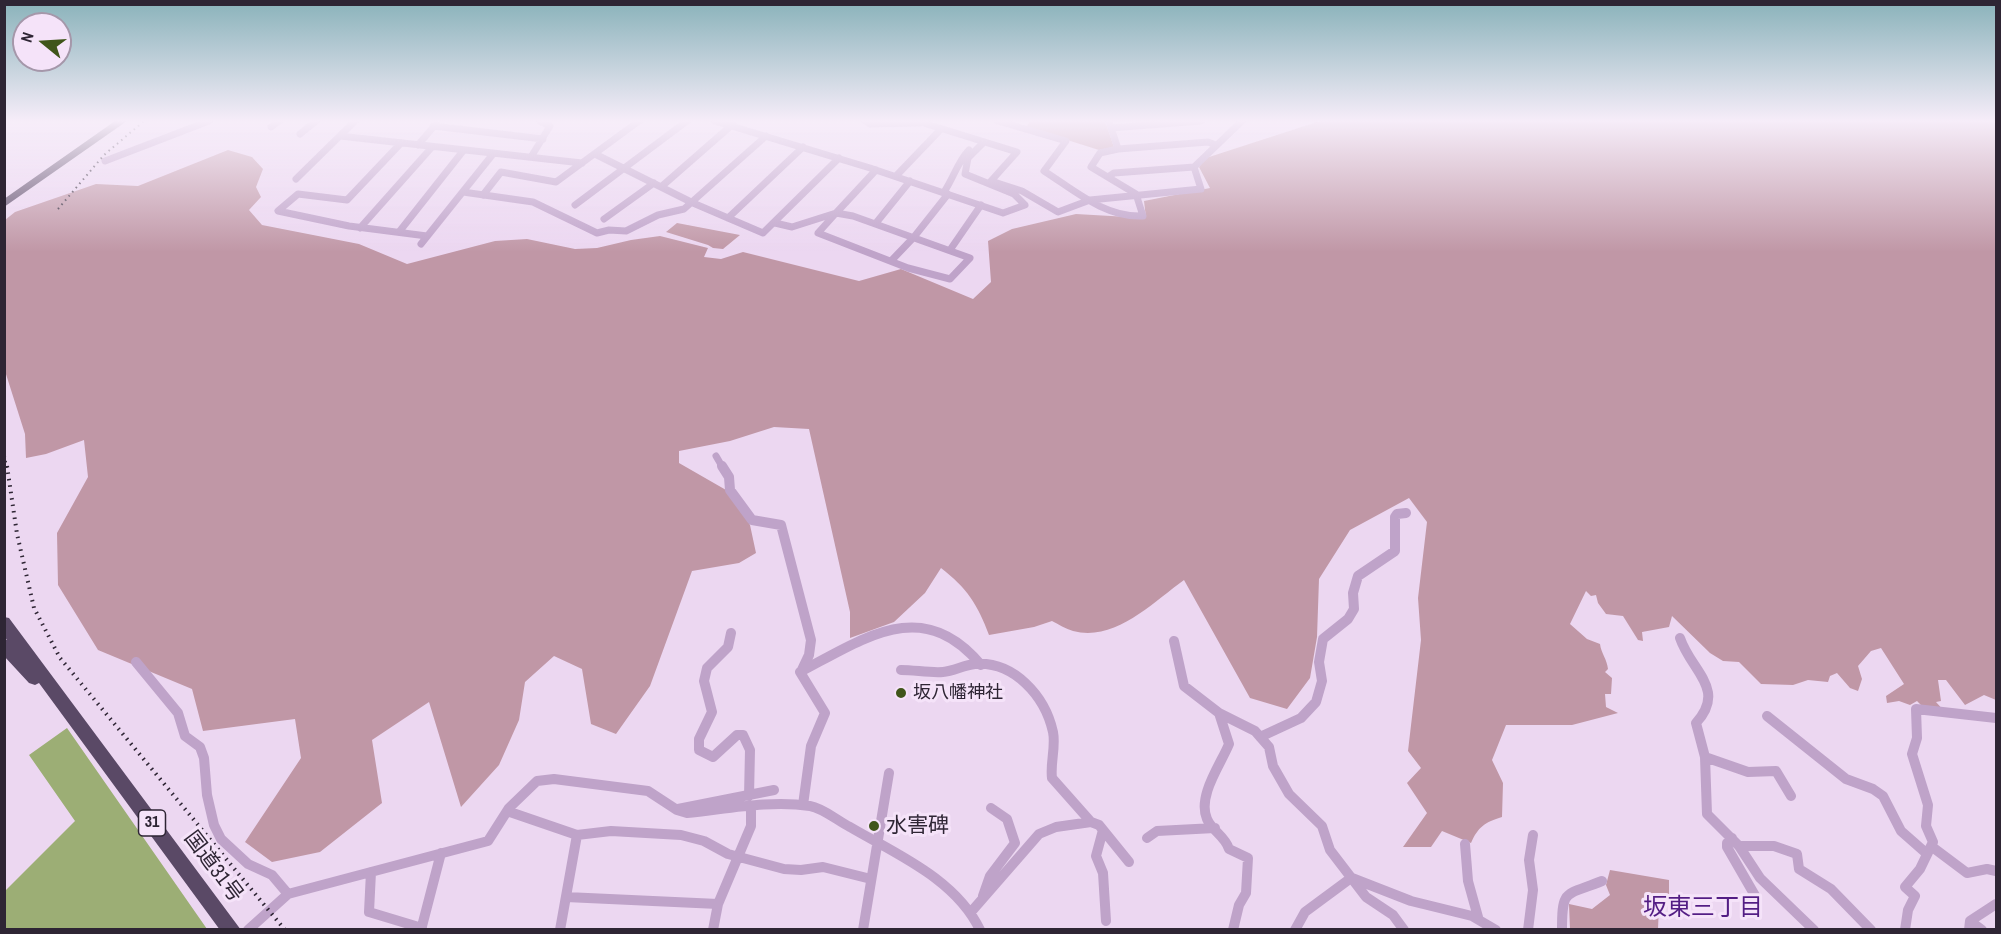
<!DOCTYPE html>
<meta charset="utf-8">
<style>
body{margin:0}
#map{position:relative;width:2001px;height:934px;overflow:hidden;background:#ecd7f1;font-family:"Archivo Narrow",sans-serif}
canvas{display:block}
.frame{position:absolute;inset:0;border:6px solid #2e2534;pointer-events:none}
.north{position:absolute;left:12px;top:12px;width:60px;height:60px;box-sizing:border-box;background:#f5e3f9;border:2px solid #a597aa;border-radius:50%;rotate:288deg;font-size:16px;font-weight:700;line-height:24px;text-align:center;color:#2e2534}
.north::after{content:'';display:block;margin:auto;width:21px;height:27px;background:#40551a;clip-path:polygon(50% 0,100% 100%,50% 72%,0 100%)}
</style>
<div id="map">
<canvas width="2001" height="934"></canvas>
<div class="frame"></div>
<div class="north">N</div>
</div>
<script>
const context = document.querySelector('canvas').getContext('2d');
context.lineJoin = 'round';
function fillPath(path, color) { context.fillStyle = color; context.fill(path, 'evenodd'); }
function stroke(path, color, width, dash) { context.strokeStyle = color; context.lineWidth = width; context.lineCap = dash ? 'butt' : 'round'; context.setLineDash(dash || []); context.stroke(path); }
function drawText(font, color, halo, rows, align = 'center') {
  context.font = font + ' "Archivo Narrow","Noto Sans JP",sans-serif'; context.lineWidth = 6; context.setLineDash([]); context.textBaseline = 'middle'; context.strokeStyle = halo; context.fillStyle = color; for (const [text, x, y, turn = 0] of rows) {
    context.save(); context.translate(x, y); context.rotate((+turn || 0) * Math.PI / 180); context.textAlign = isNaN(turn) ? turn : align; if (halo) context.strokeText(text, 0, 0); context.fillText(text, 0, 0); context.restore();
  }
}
fillPath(new Path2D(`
 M1030 121H1105L1114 147 1099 150 1026 127Z
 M1320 121H1996V700L1984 695 1965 705 1946 680H1938L1941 701 1936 702 1945 712 1922 706 1917 701 1910 705 1899 701 1887 703 1886 696 1904 684 1881 648 1871 651 1858 666 1862 679 1858 691 1850 688 1837 673 1830 676 1828 682 1808 680 1793 685 1761 684 1739 662 1723 661 1710 653 1672 616 1669 627 1642 632 1643 641 1638 640 1623 616 1606 614 1598 603 1596 595 1591 596 1586 591 1570 624 1587 639 1600 644C1601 653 1607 659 1608 669L1605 672 1612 678 1611 694H1605L1606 707 1618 713 1572 725H1506L1492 760 1503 783 1502 817C1485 822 1478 827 1471 843L1442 831 1431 847H1403L1427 813 1407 783 1421 768 1408 751 1421 640 1418 598 1427 522 1409 498 1350 530 1319 579 1317 637 1310 678 1287 709 1250 698 1184 580C1152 603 1115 642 1073 631 1066 629 1058 624 1052 621L1034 627 989 635C978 605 967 588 941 568L925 593 894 622 850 638V612L809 429 774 427 730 441 679 451V463L733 494 750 525 756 553 739 563 692 571 650 686 616 734 591 724 582 669 554 656 525 682 519 720 499 765 461 807 429 702 372 740 382 803 320 852 272 862 245 842 301 758 295 719 203 731 192 689 98 650 58 585 57 533 88 477 84 440 46 454 26 458 25 434 5 371V220L15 212 96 184 138 186 228 150 252 157 263 169 256 187 261 197 249 210 262 225 359 244 407 264 495 241 527 239 575 249 597 248 631 240 660 236 708 248 704 257 721 259 743 252 859 281 901 269 973 299 991 282 988 241 1012 229 1076 214 1146 218 1144 201 1210 188 1199 167 1206 158Z
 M677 223 740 235 723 249 713 248 708 245 666 232Z
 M1610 870 1669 880V894L1659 905 1658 929H1570L1569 904 1592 909 1610 895 1606 885Z`), '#c097a6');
fillPath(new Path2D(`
 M67 728 207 929H5V891L75 821 29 755Z`), '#9cae75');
stroke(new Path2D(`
 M715 121 870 168 1003 213 1025 205 1014 194 965 174 968 158 984 142
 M865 121 870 124 920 123
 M917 121 1017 152 991 181 1022 191 1058 212 1090 200 1201 189 1194 167
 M998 121 1066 141 1044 171C1074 190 1105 218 1143 216L1136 194 1091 167 1100 153 1118 149 1208 142 1216 145
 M1109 121 1118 149
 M433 126 543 139
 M271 127 279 121
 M1111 128 1201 121
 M300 134 316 121
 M340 136 582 163
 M401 143 347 200 298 194 278 211 349 226 427 236
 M418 145 436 124
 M595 154 693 203 763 233 839 158
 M531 157 550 126 540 121
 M105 161 209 121
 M896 176 941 129
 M1108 177 1114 173 1194 167 1242 121
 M296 179 355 121
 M661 187 733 124
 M463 192 533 202 597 233 609 230 626 231 658 215 684 209 766 136
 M944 192C953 179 958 161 969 150
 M483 195 501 172 556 182 639 121
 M575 205 687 121
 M836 213 853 216 970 258 950 279 908 268 818 233Z
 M836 213 876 170
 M728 218 803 147
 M604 219 654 183
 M775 223 792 227 836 213
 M876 223 910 181
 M360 228 432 147
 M399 232 463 151
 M421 244 493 154
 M950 250 981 205
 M891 261 914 237 948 194
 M716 456 723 468`), '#bfa3c9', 7);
stroke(new Path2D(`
 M722 466 729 477 730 490 752 520 781 525 811 640 809 655 801 672
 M731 633 728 647 707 668 704 681 712 712 699 739V750L713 757 737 735H743L750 750 749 796
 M1680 638C1691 671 1727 689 1696 723L1705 757 1707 814 1739 846 1760 878 1814 930
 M1174 641 1184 686 1219 713 1255 731 1269 747 1273 766 1289 794 1322 826 1330 850 1366 897 1393 915 1404 930
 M136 662 178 713 185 736 200 747 204 758 207 795 214 825 221 839 248 864 272 875 288 894
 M901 670C915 670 929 673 943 672 954 671 964 665 975 664 1014 661 1045 696 1053 732 1056 747 1050 763 1052 778L1091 822
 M1219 713 1229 744C1221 764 1197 796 1207 819 1212 831 1225 836 1229 849L1248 858 1246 893 1239 905 1233 930
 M1767 716 1846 779 1873 789 1883 796 1901 831 1926 853
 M1260 737 1301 718 1316 702 1322 681 1319 662 1323 639 1348 619 1354 609 1353 593 1358 576 1395 551V517L1397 514 1406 513
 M1705 757 1748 772 1776 771 1791 796
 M803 805 811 746 825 713 800 672C865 638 923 595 981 665
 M678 809 774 790
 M507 811 577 835 611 831 681 835 704 841 728 854 784 869 801 870 823 867 871 879
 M1103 830 1096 856 1103 873 1106 921
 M1147 838 1157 831 1215 828
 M1732 838 1727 843V847L1757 899
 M1465 844 1468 881 1478 917
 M1739 846H1774L1797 854 1799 869 1831 889 1871 930
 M1931 846 1967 873 1987 869 1996 871
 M371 872 369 912 422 928
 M1352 878 1411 901 1472 916 1496 930
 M983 896 990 876 1015 843 1007 819 991 808
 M566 897 718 904
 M971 912 1039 834 1056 827 1091 822 1099 825 1129 862
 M1970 921 1982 930
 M248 930 288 894 488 841 509 808 537 781 554 779 648 791 677 810 687 813C727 809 770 800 810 806 823 808 838 821 850 827 896 854 956 879 980 930
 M421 930 441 853
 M560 930 577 835
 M713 930 718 904 751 826V807
 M863 930 889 773
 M1295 930 1305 912 1351 878
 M1528 930 1533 890 1529 860 1533 835
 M1562 930C1562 888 1565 896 1602 881
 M1905 930 1908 910 1915 896 1905 887 1920 869 1933 842 1926 826 1928 805 1912 754 1917 738 1916 709 1996 718
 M1969 930 1970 921 1996 904`), '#bfa3c9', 10);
fillPath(new Path2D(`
 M115 121H127L4 207V199Z
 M4 617 9 618 241 930H220L39 683 35 685 29 683 4 656V639L7 640 4 636Z`), '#5a4966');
stroke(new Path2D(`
 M58 209 104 155 144 121
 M4 450 7 468`), '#2e2534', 2, [1.5, 4]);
stroke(new Path2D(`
 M7 466 17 534 34 608 60 658 285 930`), '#2e2534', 4, [1.5, 5]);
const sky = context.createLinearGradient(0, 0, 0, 252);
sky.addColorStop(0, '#89b2ba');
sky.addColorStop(0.48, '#f6edf9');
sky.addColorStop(1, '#f6edf900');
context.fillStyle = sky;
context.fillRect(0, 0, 2001, 252);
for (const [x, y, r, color] of [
 [901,693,6,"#40551a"],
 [874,826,6,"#40551a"]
]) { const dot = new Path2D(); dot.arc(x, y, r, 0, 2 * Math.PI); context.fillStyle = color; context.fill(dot); stroke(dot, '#f5e3f9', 2); }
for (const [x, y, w] of [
 [152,823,27]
]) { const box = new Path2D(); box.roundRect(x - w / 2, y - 13, w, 26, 4.5); context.fillStyle = '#f5e3f9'; context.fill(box); stroke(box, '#2e2534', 1.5); }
drawText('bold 16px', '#2e2534', null, [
 ["31",152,823]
]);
drawText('18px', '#2e2534', '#f5e3f9', [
 ["坂八幡神社",913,693]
], 'left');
drawText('21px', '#2e2534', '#f5e3f9', [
 ["水害碑",886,826]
], 'left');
drawText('21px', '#2e2534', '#f5e3f9', [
 ["国道31号",213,867,53]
]);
drawText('24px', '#531d84', '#f5e3f9', [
 ["坂東三丁目",1703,909]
]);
</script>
